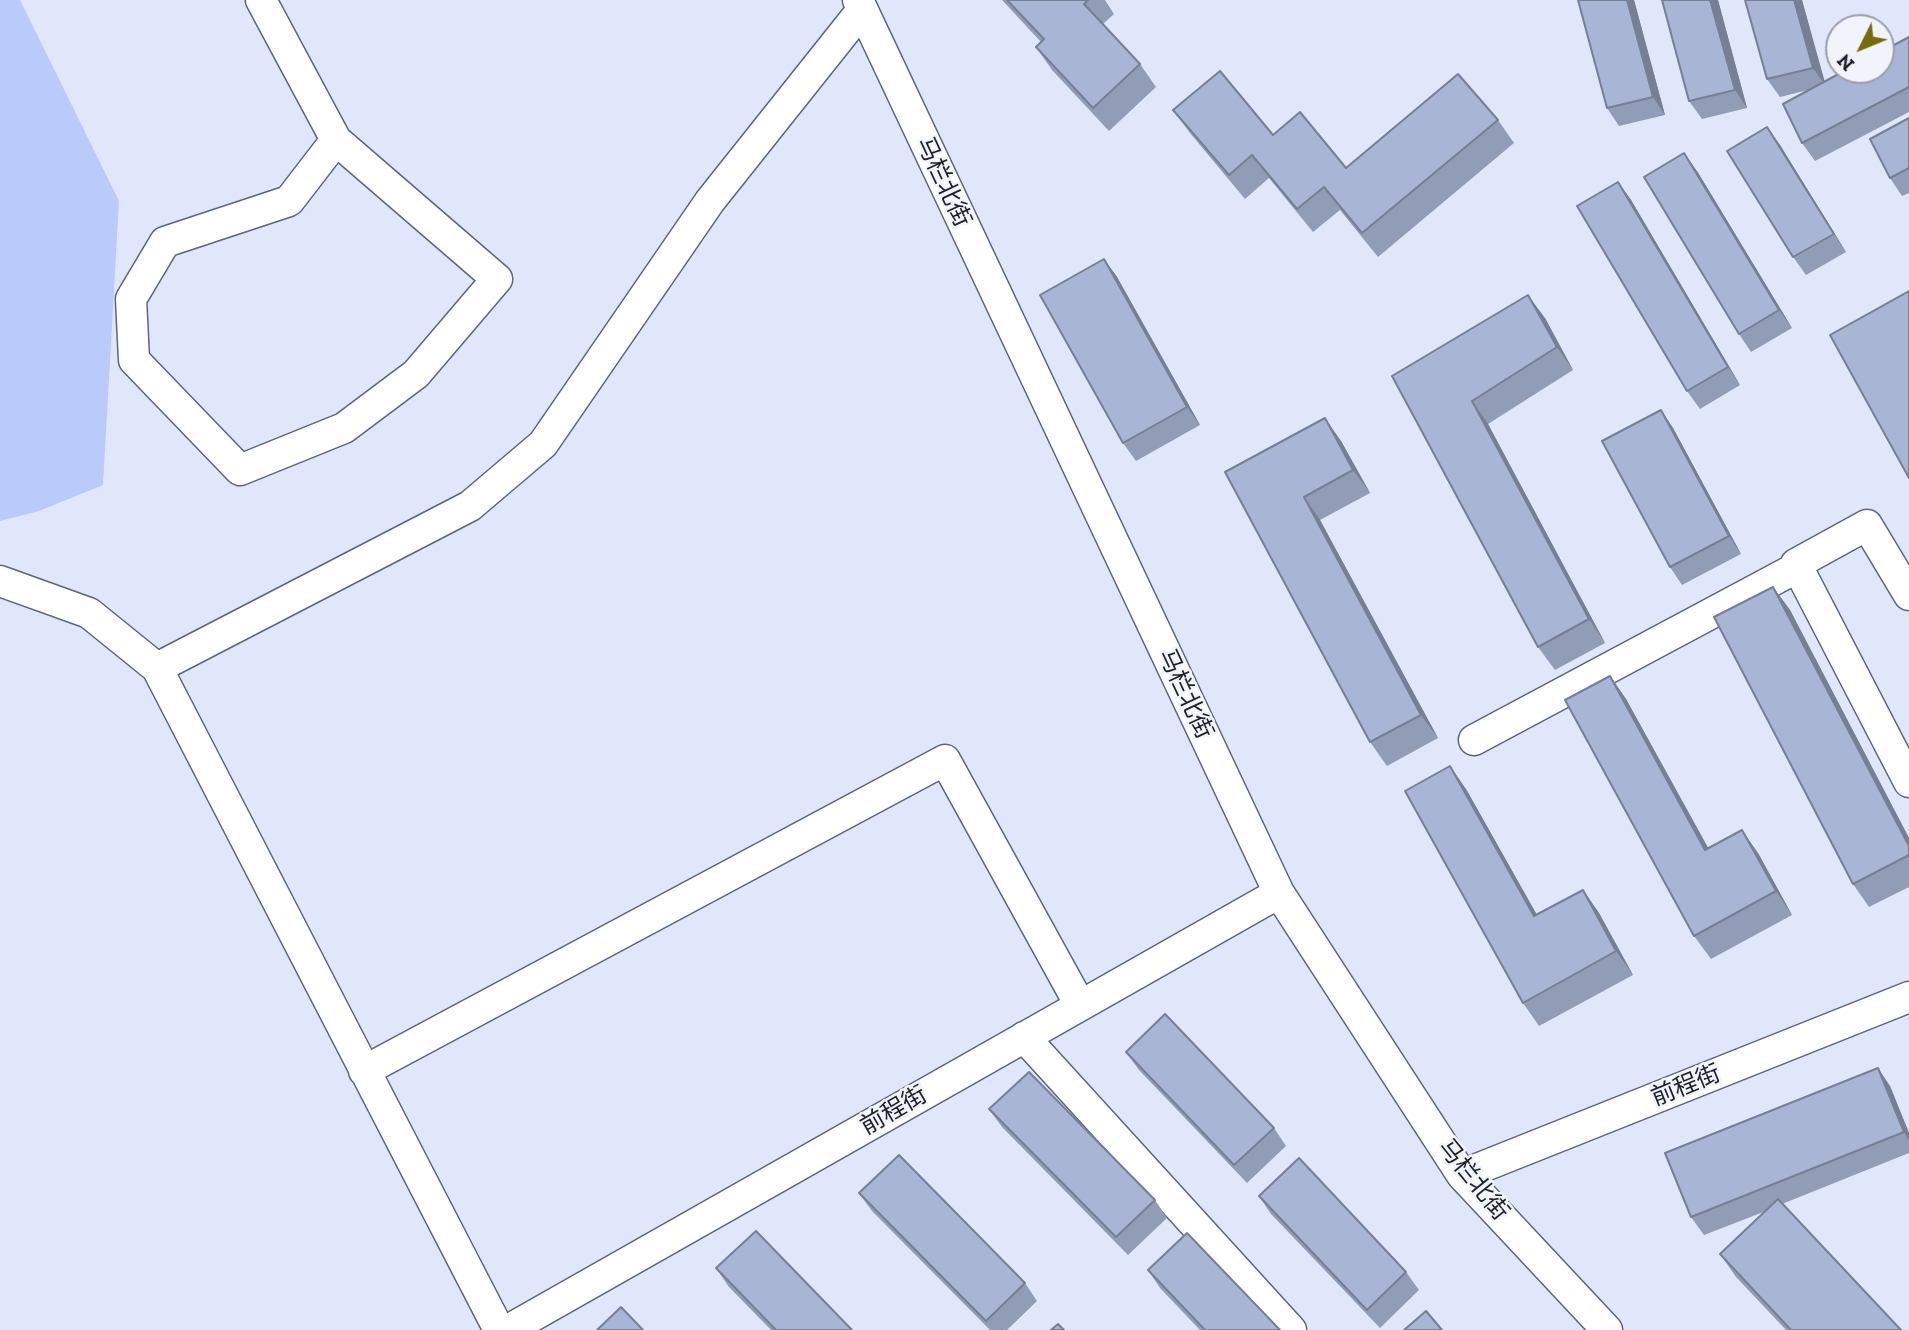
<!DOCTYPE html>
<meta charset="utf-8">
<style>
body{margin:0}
#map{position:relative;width:1909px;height:1330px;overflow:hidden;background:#e0e7fb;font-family:"Zilla Slab",serif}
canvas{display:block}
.north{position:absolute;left:1825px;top:14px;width:70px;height:70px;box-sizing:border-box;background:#f2f4fb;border:2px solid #9c9fa8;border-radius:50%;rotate:227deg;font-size:19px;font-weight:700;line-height:28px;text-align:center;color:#1c202c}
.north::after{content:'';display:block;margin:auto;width:24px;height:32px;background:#746d0a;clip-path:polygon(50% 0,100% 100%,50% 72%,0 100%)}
</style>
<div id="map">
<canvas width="1909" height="1330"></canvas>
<div class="north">N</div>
</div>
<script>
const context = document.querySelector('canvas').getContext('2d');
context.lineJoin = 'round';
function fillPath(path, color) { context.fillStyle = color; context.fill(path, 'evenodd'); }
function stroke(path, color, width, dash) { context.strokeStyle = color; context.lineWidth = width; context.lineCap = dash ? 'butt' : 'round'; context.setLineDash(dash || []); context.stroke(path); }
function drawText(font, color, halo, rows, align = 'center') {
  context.font = font + ' "Zilla Slab","Noto Sans SC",serif'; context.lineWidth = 5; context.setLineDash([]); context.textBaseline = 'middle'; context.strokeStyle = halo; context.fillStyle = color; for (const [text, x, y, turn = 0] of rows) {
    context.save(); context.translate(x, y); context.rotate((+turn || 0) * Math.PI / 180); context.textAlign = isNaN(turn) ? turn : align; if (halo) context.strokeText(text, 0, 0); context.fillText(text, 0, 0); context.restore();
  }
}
fillPath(new Path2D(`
 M0 0H20L119 201 103 485 39 511 0 521Z`), '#bacafa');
const street = new Path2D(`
 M261 0 336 140 497 279 416 374 344 428 240 470 134 360 131 299 165 242 289 201 336 140
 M858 0 1279 893 1462 1175 1607 1330
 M0 581 89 613 157 668
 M1909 595 1867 525 1796 564 1909 782
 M1474 740 1798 567
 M1024 1037 1291 1330
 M364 1071 945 760 1080 1005
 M1462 1175 1909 997
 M499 1330 157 668 470 506 543 444 710 201 862 10
 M508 1330 1279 893`);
stroke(street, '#5b6582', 33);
stroke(street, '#fff', 30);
fillPath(new Path2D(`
 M1002 0H1105L1114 14 1103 24 1140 64 1156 87 1109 131 1052 70 1036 47 1041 42Z
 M1634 0 1665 115 1619 126 1607 108Z
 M1662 0H1718L1747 108 1702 119 1689 101Z
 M1745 0H1802L1824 82 1909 37V112L1815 161 1802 143 1808 90 1780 97 1767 79Z
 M1173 110 1273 135 1346 168 1498 120 1514 143 1378 257 1340 210 1313 232 1269 178 1245 199 1190 133Z
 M1909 118V193L1902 196 1890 178Z
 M1767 127 1780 145 1846 252 1806 275 1793 257Z
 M1697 171 1792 328 1751 352 1739 334Z
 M1618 182 1631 200 1740 385 1700 409 1687 391Z
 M1104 259 1117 277 1200 425 1136 461 1123 443Z
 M1545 318 1573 370 1488 424 1605 643 1555 670 1538 647 1392 376Z
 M1661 410 1673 428 1741 554 1682 585 1670 567Z
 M1341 441 1370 493 1320 520 1438 738 1387 766 1370 742 1225 472Z
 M1773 587 1790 610 1909 838V887L1869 907 1853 884Z
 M1610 676 1626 699 1708 848 1758 853 1792 915 1711 959 1694 936Z
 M1466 789 1537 915 1583 890 1599 913 1633 975 1539 1026 1523 1003Z
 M1126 1052 1274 1128 1286 1146 1247 1183 1139 1070Z
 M1890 1086 1909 1133V1153L1782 1204 1901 1330H1786L1736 1277 1720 1254 1766 1211 1704 1235 1691 1217Z
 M989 1109 1155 1200 1167 1218 1128 1255 1002 1127Z
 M859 1193 1025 1283 1037 1301 1007 1330H990L872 1211Z
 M1259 1196 1406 1272 1419 1290 1380 1328 1271 1214Z
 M716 1268 852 1330H771L729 1287Z
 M1148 1270 1280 1330H1200L1160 1288Z`), '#919cb6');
fillPath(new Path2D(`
 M1627 0H1634L1665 115 1653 97Z
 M1710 0H1718L1747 108 1735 90Z
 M1794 0H1802L1826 86 1813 68Z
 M1767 127 1780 145 1846 252 1834 234Z
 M1684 153 1697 171 1792 328 1779 310Z
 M1618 182 1631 200 1740 385 1728 367Z
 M1104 259 1117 277 1200 425 1187 407Z
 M1528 295 1545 318 1573 370 1557 347Z
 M1472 401 1488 424 1605 643 1589 619Z
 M1661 410 1673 428 1741 554 1729 536Z
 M1325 418 1341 441 1370 493 1353 470Z
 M1304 497 1320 520 1438 738 1421 715Z
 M1773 587 1790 610 1909 838V846Z
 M1610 676 1626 699 1722 873 1705 850Z
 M1450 766 1466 789 1551 940 1534 916Z
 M1742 830 1758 853 1792 915 1776 891Z
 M1583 890 1599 913 1633 975 1616 951Z
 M1878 1068 1890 1086 1909 1133V1140L1904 1132Z`), '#767f94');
const building = new Path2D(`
 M1007 0H1088L1084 4 1140 64 1093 108 1036 47 1044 39Z
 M1578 0H1627L1653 97 1607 108Z
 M1662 0H1710L1735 90 1689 101Z
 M1745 0H1794L1813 68 1767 79Z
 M1909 37V87L1802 143 1783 104 1846 70H1881V52Z
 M1220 71 1273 135 1300 112 1346 168 1458 74 1498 120 1362 233 1324 187 1297 209 1252 155 1229 175 1173 110Z
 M1909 118V168L1890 178 1870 139Z
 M1767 127 1834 234 1793 257 1727 151Z
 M1684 153 1779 310 1739 334 1644 177Z
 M1618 182 1728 367 1687 391 1577 206Z
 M1104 259 1187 407 1123 443 1040 295Z
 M1909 291V478L1830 335Z
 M1528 295 1557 347 1472 401 1589 619 1538 647 1392 376Z
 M1661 410 1729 536 1670 567 1602 441Z
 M1325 418 1353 470 1304 497 1421 715 1370 742 1225 472Z
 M1773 587 1909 846V855L1853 884 1714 617Z
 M1610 676 1705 850 1742 830 1776 891 1694 936 1565 700Z
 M1450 766 1534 916 1583 890 1616 951 1523 1003 1405 791Z
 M1165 1014 1274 1128 1234 1165 1126 1052Z
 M1878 1068 1904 1132 1691 1217 1665 1153Z
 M1029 1072 1155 1200 1116 1237 989 1109Z
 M899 1155 1025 1283 986 1321 859 1193Z
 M1299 1158 1406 1272 1367 1310 1259 1196Z
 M1778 1199 1901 1330H1791L1720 1254Z
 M756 1231 852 1330H776L716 1268Z
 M1187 1233 1280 1330H1205L1148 1270Z
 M621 1307 643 1330H597Z
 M1426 1311 1442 1330H1404Z
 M1058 1324 1064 1330H1051Z`);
fillPath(building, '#a9b5d4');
stroke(building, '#767f94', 2);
drawText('24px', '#1c202c', '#f2f4fb', [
 ["马栏北街",943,182,65],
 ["马栏北街",1185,694,65],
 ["前程街",1686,1086,-22],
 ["前程街",894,1111,-30],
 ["马栏北街",1473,1180,51]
]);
</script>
